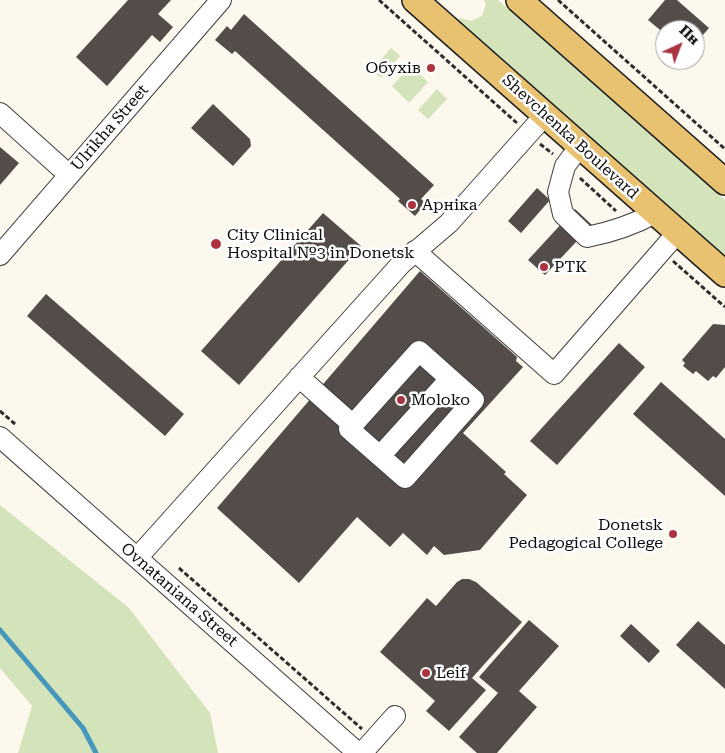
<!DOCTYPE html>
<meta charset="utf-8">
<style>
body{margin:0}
#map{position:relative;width:725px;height:753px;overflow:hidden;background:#fdf8ed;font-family:"Roboto Serif",serif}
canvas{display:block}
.north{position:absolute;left:655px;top:20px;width:50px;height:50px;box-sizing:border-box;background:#fff;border:1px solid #9e9e9e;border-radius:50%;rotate:43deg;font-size:14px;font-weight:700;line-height:20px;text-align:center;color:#0c0c0c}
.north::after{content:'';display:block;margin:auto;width:18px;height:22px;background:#ab3443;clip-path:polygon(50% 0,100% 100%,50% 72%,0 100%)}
</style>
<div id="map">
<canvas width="725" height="753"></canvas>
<div class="north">Пн</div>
</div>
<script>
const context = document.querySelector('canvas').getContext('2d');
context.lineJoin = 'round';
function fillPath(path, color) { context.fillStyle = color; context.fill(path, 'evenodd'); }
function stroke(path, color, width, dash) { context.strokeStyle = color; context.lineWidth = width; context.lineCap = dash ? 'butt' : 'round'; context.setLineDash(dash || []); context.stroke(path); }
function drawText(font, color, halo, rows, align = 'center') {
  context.font = font + ' "Roboto Serif",serif'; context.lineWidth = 5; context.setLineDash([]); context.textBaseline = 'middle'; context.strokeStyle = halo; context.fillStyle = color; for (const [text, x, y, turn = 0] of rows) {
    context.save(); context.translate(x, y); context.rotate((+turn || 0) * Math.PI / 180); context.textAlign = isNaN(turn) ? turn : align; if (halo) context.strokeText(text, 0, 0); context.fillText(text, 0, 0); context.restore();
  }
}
fillPath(new Path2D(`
 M484 0H498L725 200V261L456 22 460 18 471 21 482 16 486 5Z
 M391 48 400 56 381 78 372 70Z
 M411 66 428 82 409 103 392 86Z
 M437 89 447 99 428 119 418 110Z
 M0 505 128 607 210 713 218 753H18L32 706 0 668Z`), '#d3e3ba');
stroke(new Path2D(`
 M0 630 83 728 96 753`), '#4797bd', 5);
fillPath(new Path2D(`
 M128 0H171L158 14 173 27 160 42 152 35 107 86 76 57Z
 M665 0H677L709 28 695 44V30H665V34L648 20Z
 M244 14 434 185 421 199 426 203 415 216 398 201 400 199 235 51 232 54 215 40 227 26 231 30Z
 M213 104 250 139 251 146 233 166 191 128Z
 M0 147 19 163 0 185Z
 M537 188 550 200 521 233 508 221Z
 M575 209 592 225 545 275 528 260Z
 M323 213 361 246 239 385 201 351Z
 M420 271 517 357 516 361 523 367 463 433 506 472 504 474 527 495 480 550 444 555 434 546 427 555 403 533 390 547 357 517 299 583 217 508Z
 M46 294 184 414 165 436 27 316Z
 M713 324 725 325V367L716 378 713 376 708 381 696 371 693 374 683 366 685 363 682 360Z
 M619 343 645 367 557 465 530 441Z
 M661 382 725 439V496L633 414Z
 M462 579H469L476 582 522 622 472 678 486 690 449 731 426 711 435 701 380 652 427 598 436 606 457 582Z
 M529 620 559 646 519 691 537 707 497 753H477L459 737 498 693 479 677Z
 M698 621 725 645V689L676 645Z
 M631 624 660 651 649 663 620 636Z`), '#534c49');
const minor = new Path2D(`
 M0 113 69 175
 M580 146 565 166 558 192 563 214 587 237C612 232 633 225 655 213
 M415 251 554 374 678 232
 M0 255 221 0
 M419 351 474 400 405 478 349 429Z
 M299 377 353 425
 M0 437 358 753
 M380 456 450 379
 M137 558 401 264 449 223 545 115
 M362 753 395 716`);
const major = new Path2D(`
 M415 0 725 274
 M519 0 725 182`);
stroke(minor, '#3f3f3f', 22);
stroke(major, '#1d1d1d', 28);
stroke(new Path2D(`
 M379 0 517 123
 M558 0 725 149
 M540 144 553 154
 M580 178 616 211
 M673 261 725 307
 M0 411 15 424
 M179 568 362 729`), '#2e2e2e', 3, [5, 2.5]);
stroke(minor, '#fff', 20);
stroke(major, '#e8c271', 25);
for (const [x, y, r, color] of [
 [431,68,5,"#ab3443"],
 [412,205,5,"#ab3443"],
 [216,244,6,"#ab3443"],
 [544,267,5,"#ab3443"],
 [401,400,5,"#ab3443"],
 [673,534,5,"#ab3443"],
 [426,673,5,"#ab3443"]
]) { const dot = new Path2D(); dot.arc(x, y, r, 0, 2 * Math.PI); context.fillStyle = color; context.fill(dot); stroke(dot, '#fff', 2); }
drawText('16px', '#0c0c0c', '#fff', [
 ["Обухів",421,68,"right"],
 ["Арніка",422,205],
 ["City Clinical",227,235],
 ["Hospital №3 in Donetsk",227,253],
 ["РТК",554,267],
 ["Moloko",411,400],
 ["Donetsk",663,525,"right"],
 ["Pedagogical College",663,543,"right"],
 ["Leif",436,673]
], 'left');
drawText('16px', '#0c0c0c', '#fff', [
 ["Ulrikha Street",110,128,-49],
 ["Shevchenka Boulevard",570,137,42],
 ["Ovnataniana Street",179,595,41]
]);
</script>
